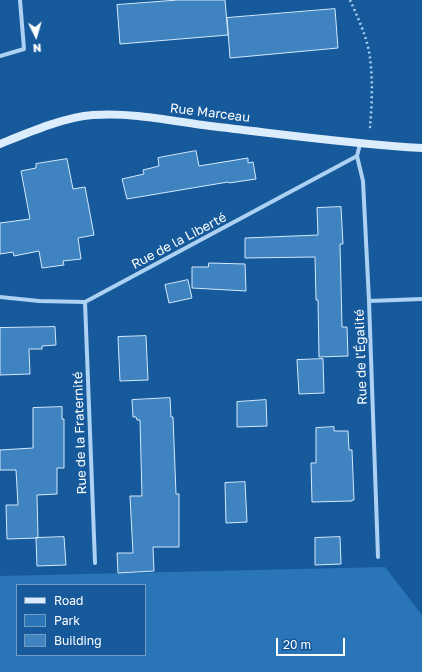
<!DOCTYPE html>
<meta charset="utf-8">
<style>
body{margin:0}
#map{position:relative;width:422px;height:672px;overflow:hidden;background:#165a9b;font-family:"Golos Text",sans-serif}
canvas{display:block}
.legend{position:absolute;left:16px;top:584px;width:130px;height:72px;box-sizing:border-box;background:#165a9b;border:1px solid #739cc3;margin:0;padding:5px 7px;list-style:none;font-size:12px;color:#fff}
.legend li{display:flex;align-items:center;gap:8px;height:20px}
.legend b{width:20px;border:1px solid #739cc3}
.north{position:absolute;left:16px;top:16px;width:40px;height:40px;-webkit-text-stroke:3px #165a9b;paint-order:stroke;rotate:175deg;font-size:11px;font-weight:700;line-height:16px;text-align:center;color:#fff}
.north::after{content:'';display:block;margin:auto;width:14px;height:18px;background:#fff;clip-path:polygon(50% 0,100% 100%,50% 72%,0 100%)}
.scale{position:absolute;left:276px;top:638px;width:69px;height:18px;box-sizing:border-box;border:2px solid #fff;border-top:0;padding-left:5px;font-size:12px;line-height:14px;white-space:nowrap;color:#fff;-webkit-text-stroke:3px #165a9b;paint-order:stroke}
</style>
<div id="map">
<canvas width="422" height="672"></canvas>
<ul class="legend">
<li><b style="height:5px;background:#dbecfc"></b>Road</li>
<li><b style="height:11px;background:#2a74b8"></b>Park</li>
<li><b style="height:11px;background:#3f83c1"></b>Building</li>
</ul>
<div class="north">N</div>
<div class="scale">20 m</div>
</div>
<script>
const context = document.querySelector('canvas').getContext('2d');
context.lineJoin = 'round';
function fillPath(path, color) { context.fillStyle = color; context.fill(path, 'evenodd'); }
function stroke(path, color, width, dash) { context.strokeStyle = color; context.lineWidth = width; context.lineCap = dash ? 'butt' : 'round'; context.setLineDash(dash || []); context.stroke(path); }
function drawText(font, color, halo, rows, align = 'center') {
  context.font = font + ' "Golos Text",sans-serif'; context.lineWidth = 3; context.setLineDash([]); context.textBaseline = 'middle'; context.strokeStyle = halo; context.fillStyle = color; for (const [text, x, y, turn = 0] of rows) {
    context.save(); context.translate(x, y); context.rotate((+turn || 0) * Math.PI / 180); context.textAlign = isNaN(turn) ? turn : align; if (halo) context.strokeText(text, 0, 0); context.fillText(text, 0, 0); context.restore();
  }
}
fillPath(new Path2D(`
 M385 567 422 615V672H0V576ZM17 585H145V655H17Z`), '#2a74b8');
const building = new Path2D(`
 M178 0H225L228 35 120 44 117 5Z
 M335 9 338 48 230 58 227 18Z
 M196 151 199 166 248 158V163L253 162 256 179 229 183 228 182 127 199 122 179 144 174 143 170 159 166 158 158Z
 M67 159 73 189 85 187 94 235 78 238 81 259 63 261 64 265 42 268 39 251 14 256 13 252 0 254V223L30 219 21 171 36 168V164Z
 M341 207 343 244H340L342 327H347L348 356 319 357 318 300H316L315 257 245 258V238L318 235 317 208Z
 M209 263 245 264 246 291 192 288V267H208Z
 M188 280 192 298 169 303 165 285Z
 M55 327 56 345 42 346V349H29L30 374 0 375V328Z
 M146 336 148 380 120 381 118 337Z
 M323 359 324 393 299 394 297 360Z
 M170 398 171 417H173L176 494H179V547H153L154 571 118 573 117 553H133L130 496H142L140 420H137L136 417H133L132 400Z
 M266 400 267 426 237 427V402Z
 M62 407V419H64V468H57V494L37 495 38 538 7 539 6 505H18L16 470H0V450L33 448V408Z
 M334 427V431H348L349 450H352L354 500H352V501L312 502 311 463H316V428Z
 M245 482 247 522 226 523 225 483Z
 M64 537 66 565 37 566 36 538Z
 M340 537 341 564 315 565V538Z`);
fillPath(building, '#3f83c1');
stroke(building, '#d4e9fc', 1);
stroke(new Path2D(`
 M350 0C358 18 368 39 370 58 373 81 372 104 370 127H371`), '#acd1f2', 2.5, [2, 3]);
stroke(new Path2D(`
 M0 56 24 49 20 0
 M360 144 357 156 363 181 369 301 378 557
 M0 297 39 301 85 302 357 156
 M369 301 422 299
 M85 302 95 563`), '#acd1f2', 4);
stroke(new Path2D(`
 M0 144C27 133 64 117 93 115 132 112 172 121 210 126 281 134 351 144 422 148`), '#dbecfc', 8);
drawText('13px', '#fff', '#165a9b', [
 ["Rue Marceau",210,113,7],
 ["Rue de la Liberté",179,241,-28],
 ["Rue de l'Égalité",361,357,-92],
 ["Rue de la Fraternité",80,433,-92]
]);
</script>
